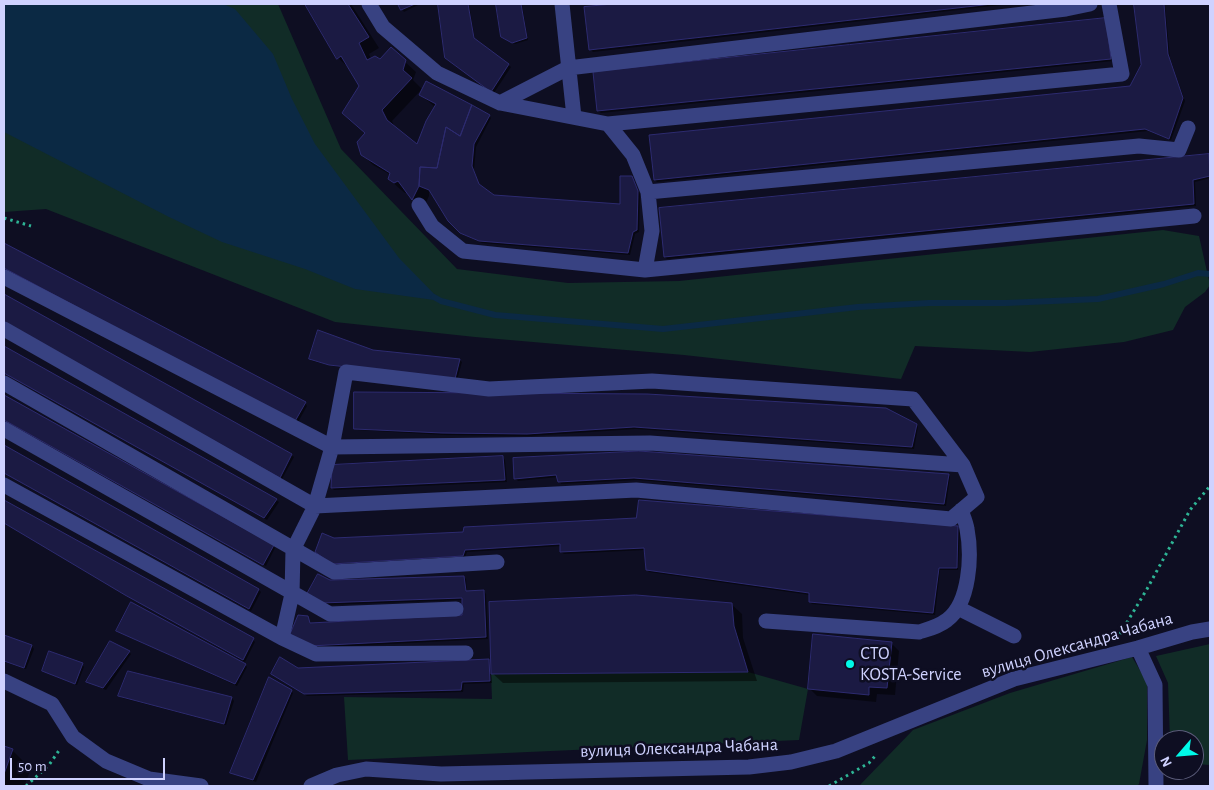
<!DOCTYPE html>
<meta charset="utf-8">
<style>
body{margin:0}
#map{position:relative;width:1214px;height:790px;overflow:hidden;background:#0e0e22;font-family:"Alegreya Sans",sans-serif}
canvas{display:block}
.frame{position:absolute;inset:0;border:5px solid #cfd2ff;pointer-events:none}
.north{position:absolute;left:1154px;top:730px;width:50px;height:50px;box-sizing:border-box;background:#0e0e22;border:1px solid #5b5c7a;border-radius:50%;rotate:243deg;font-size:14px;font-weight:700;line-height:20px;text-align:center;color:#cfd2ff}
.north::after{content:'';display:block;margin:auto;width:18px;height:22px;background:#00fae8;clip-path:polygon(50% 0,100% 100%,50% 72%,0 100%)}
.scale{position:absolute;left:10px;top:758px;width:155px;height:22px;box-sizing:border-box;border:2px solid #cfd2ff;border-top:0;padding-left:6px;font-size:15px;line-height:18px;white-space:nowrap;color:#cfd2ff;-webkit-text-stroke:4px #0e0e22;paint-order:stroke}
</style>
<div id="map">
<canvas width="1214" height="790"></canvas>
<div class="frame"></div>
<div class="north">N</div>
<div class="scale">50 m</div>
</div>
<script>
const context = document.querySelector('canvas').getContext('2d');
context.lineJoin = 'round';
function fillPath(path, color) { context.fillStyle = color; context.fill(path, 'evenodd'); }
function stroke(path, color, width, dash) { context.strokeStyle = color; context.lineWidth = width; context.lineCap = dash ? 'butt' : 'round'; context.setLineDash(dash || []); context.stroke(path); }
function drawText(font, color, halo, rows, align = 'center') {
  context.font = font + ' "Alegreya Sans",sans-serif'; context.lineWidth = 5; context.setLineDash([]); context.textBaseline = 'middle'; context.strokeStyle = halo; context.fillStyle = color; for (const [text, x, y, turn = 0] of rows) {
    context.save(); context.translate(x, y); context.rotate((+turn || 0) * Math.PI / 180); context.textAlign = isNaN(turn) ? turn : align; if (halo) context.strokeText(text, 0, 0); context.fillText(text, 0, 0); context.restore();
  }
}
fillPath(new Path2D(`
 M4 4H278L341 149 457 269 568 283 679 281 1163 230 1199 236 1210 285 1205 292 1185 307 1173 330 1124 342 1030 352 915 346 901 379 684 355 475 337 335 322 46 209 4 212Z
 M1210 644V765L1194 764V740H1170L1168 683 1156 656Z
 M1132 657 1147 682V740L1139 784 1137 786H859L913 730 1010 693Z
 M748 672 808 689 799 740 348 760 344 697 492 699 491 674Z`), '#112c27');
fillPath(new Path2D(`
 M4 4H223L235 9 273 54 292 99 315 144 399 258 441 301 355 289 305 269 222 242 169 217 4 132Z`), '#0b2944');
fillPath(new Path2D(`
 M306 4H351L379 48 369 54 371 59 381 61 391 49 416 72 413 80 422 89 392 121 395 128 418 146 435 107 421 95 489 116 491 118 476 147 474 170 480 186 494 196 622 205 631 177 640 194 639 232 635 234 630 255 482 243 464 235 452 224 431 191 429 190V196L423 209 407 192 405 193 400 189 389 179 391 175 373 165 362 154 366 134 360 86 349 68 338 58Z
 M399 4H418V5L404 12Z
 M439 4H469L475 40 511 67 494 93 447 57Z
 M497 4H522L528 40 515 44 502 36Z
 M624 4H1010L593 52 590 49 586 8Z
 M1135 4H1165L1170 58 1185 101 1171 140 1148 131 657 182 655 180 651 136 1130 87 1142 66Z
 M1105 19 1113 61 601 113 598 111Z
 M1209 156 1210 157V178L1195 182 1196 206 667 259 665 257Z
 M4 245 305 403 307 406 297 424 4 268Z
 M4 295 291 455 294 457 282 479 4 323Z
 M4 348 276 500 279 502 267 520 4 372Z
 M372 351 459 360 462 362 457 380 332 366 312 361 310 359Z
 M4 397 273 546 275 548 266 566 4 420Z
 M916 425 918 427 914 449 636 429 530 436 445 435 358 430 355 428Z
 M4 447 259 590 261 592 251 611 4 473Z
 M503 457 505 460 507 482 334 490 332 488 333 466Z
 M515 459 948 475 950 477 946 506 637 480 561 484 558 477 518 481 516 479Z
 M4 501 253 640 255 642 245 662 129 597 4 523Z
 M958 528 960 530 958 570H940L935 615 812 604 810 602V595L649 572 647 570 645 550 564 554 561 552V546L467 552 465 557 335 565 318 554 334 539Z
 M464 577 466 579 467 592 484 591 486 594 488 639 312 648 308 617 311 624 463 617V600L325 605 330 581Z
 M731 604 742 614 743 638 757 681 503 683 491 672 492 683 464 684 463 692 307 696 272 674 298 669 489 660 492 664Z
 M117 631 245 665 247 667 237 686Z
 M4 637 32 646 34 649 26 669 4 662Z
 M891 643 899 651 895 695 877 694 876 702 817 696 809 688Z
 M129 652 131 654 106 690 87 682Z
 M82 664 84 667 77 685 43 671Z
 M291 691 293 693 256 782 234 774 231 772Z
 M120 696 232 698 234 701 226 725 122 698Z
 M4 747 12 750 31 769 24 786H4Z`), '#0007');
stroke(new Path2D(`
 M434 297 441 301 495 315 663 329 858 307 929 303H1006L1098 299 1164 284 1198 273 1210 274`), '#0b2944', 6);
const building = new Path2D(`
 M305 4H348L369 37 359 43 367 60 375 56 380 59 391 47 406 60 403 70 412 78 382 110 387 120 417 144 426 121 436 104 419 95 426 81 472 105 460 136 446 127 437 168 420 167 419 186 412 200 398 181 394 183 388 179 390 173 361 155 357 142 365 133 342 113 359 86 341 56 337 59Z
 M398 4H415L401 10Z
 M438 4H468L474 38 509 64 491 92 445 58Z
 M496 4H521L527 38 512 43 501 37Z
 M613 4H992L589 50 584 7Z
 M1134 4H1164L1168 54 1183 98 1169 139 1145 129 654 180 649 135 1130 86 1141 65Z
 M1106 18 1111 59 597 111 593 72Z
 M472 105 490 115 474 144 472 166 479 184 494 195 620 204V176H632L638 191 637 230 633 232 628 253 479 241 460 233 448 221 429 190 419 186 420 167 437 168 446 127 460 136Z
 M1209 154 1210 176 1193 180 1194 204 664 257 659 208Z
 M4 243 306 402 294 423 4 268Z
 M4 294 292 454 280 478 4 323Z
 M318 330 373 350 460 359 455 379 329 365 309 359Z
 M4 346 277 499 264 518 4 373Z
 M354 392 647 394 886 408 917 424 912 447 634 427 527 434 442 433 354 429Z
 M4 395 274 545 263 565 4 420Z
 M4 445 259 589 249 609 4 473Z
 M639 451 949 474 944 504 634 478 558 482 556 475 514 479 513 458Z
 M503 456 505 480 331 488 332 465Z
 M4 500 254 638 243 660 125 595 4 523Z
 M639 500 958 526 957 568H939L933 613 809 602V593L646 570 644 548 560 552V544L465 550 463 556 332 564 315 552 322 533 334 538 463 532 464 527 636 518Z
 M318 574 330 580 464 576 466 591 484 590 486 637 309 646 290 634 298 615 308 616 310 623 462 615V598L321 603 306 596Z
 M636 595 732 603 734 626 748 672 491 674 489 602Z
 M131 602 246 664 235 684 116 631Z
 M813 634 892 642 887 688 869 687V695L808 689Z
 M4 635 32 645 24 668 4 661Z
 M110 641 130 651 103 688 86 682Z
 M49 651 83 663 75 684 42 671Z
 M280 657 298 668 489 659 490 681 462 682 461 690 304 694 271 674Z
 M128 671 232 697 224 724 118 696Z
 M269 677 292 690 253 780 230 773Z
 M4 746 13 749 4 774Z`);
fillPath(building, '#1b1a43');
stroke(building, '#2d2b70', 1);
stroke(new Path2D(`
 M4 218 31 226
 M1120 634 1147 589 1190 510 1210 486
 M26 786 49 765 60 749
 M829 786 869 763 876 755`), '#2eb495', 3, [2.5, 4]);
stroke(new Path2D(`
 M369 4 383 27 437 73 500 103 608 124 1122 74 1109 4
 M562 4 574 117
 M500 103 568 68 1066 9 1090 4
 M608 124 633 155 648 192 652 231 645 270
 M648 192 1139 146 1179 150 1188 128
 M419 205 432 226 463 251 645 270 1194 216
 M4 277 332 447 650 443 963 465
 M4 329 315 506 636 490 951 519 977 497 963 465 913 399 652 381 489 389 346 372 332 447 315 506 293 550 292 594 282 638
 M4 383 334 572 497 562
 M4 429 330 614 456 609
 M4 485 282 638 316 654 466 653
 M958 608 1014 636
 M766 621 919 632C929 629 938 627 947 620 970 603 972 555 967 529 966 522 963 516 961 510
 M1138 648 1155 685 1156 786
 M4 681 52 704 73 737 106 761 149 779 201 786
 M311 786 337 775 366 769 441 774 749 767 791 762 836 751 1014 679 1138 648 1192 632 1210 629`), '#384282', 15);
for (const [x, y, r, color] of [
 [850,664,5,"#00fae8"]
]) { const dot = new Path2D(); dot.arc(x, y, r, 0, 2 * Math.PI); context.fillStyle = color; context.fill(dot); stroke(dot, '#0e0e22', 2); }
drawText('18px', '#cfd2ff', '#0e0e22', [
 ["вулиця Олександра Чабана",1077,645,-16],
 ["вулиця Олександра Чабана",679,748,-2]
]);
drawText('18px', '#cfd2ff', '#0e0e22', [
 ["СТО",860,654],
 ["KOSTA-Service",860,675]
], 'left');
</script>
